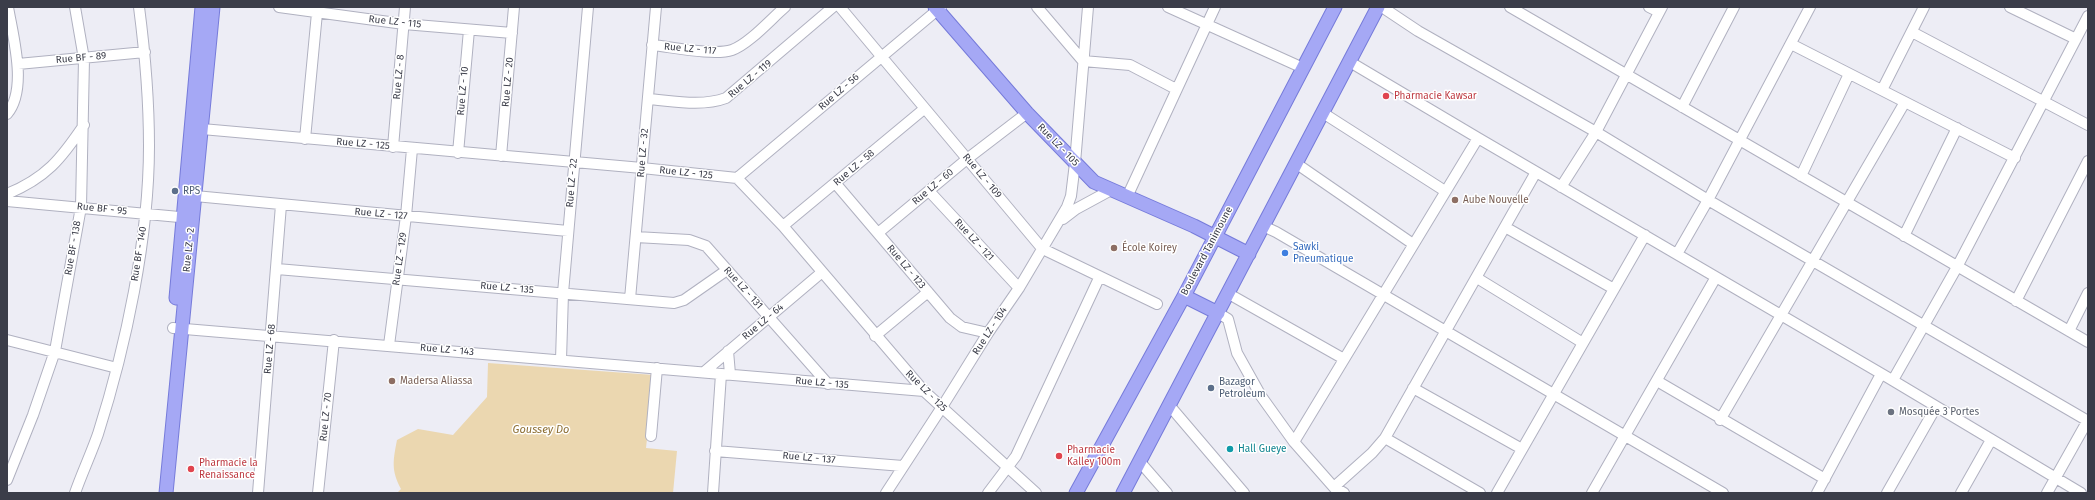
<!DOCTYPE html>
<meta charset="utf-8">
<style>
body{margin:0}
#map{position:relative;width:2095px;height:500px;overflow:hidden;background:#ededf5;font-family:"Fira Sans",sans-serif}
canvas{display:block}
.frame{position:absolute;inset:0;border:8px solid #3b3d49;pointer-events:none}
</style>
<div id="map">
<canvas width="2095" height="500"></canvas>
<div class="frame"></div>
</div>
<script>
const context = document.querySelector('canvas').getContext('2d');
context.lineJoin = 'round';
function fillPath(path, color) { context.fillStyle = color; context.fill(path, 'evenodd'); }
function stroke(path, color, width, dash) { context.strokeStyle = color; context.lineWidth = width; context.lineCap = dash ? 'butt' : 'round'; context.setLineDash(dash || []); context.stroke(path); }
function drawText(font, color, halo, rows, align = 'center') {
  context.font = font + ' "Fira Sans",sans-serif'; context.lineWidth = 3; context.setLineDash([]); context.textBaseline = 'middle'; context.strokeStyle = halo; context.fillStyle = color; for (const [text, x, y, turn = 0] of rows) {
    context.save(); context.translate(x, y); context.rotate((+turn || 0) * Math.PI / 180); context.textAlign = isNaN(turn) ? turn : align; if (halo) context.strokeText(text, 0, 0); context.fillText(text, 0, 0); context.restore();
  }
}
fillPath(new Path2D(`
 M488 363 654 375 646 448 677 451 673 493H397L401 489C391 470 393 461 397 440L418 429 453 435 487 397Z`), '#ebd7b0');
const minor = new Path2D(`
 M279 7 404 24 512 33
 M840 7 1040 246 1047 251 1157 304
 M1037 7 1083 61
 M1168 7 1303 68
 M1382 7 1418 31 1596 132 1708 200 2088 421
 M1510 7 2088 342
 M1649 7 1659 12
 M2010 7 2076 39
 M1912 32 2088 125
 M1791 44 2015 158
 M652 45C672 47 714 56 732 50 749 44 771 19 785 7
 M1083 61 1130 65 1176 89
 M1350 62 1478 138 1887 377 2081 493
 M18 64 145 52
 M1882 90 1924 7
 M648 99C673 101 702 107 726 98L833 7
 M1682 107 1734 7
 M1323 113 1445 191
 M7 114C28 89 13 37 8 7
 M202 129 642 168 737 178 783 226 924 391 1036 493
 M305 139 317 13
 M393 147 405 7
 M458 153 469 30
 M501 156 514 7
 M1297 164 1413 244
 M1801 176 1849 74
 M737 178 941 7
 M836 184 950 318 962 327 988 333
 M1561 187 1596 132 1662 7
 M929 191 1019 288
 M7 194C46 178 61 159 84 125
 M195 196 568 231
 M1127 197 1215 7
 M7 201 190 218
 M1063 219 1076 209 1111 190
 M783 226 924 109
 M1263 226 1276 232 1723 493
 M1505 227 1614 289
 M878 233 967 159 1027 113
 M1904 236 1957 128
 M636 237 689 240 706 246 828 384
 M1677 254 1708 200 1810 7
 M277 269 674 303 684 300 727 270
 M1477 278 1583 343
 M1229 294 1344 359
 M630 299 656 7
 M2016 301 2088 161
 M1218 313 1228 319 1237 353 1261 396 1294 442 1338 492
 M173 328 924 391
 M2069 331 2088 293
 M875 336 928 292
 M7 340 117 368
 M389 345 406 216 412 149
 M728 351 730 374
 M561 360 563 293 588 7
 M704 372 821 273
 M1893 380 1957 267 2088 16
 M1657 381 1825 479
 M1413 388 1522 449
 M1169 405 1244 493
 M1720 420 1905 102
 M651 436 657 368
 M1385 438 1480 493
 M1294 442 1478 138
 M715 451 903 466
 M1140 462 1167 493
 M7 480 33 415 55 351 81 207 84 59 75 7
 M75 493C82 473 91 454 98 434 126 346 149 238 149 146 149 99 145 53 139 7
 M258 493 281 205
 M318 493 334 340
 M713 493 721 374
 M886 493 942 407 988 333 1019 288 1067 207 1071 196 1075 163 1088 7
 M988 493 1016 456 1099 278
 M1344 493 1334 487 1372 453 1385 438 1536 172
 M1497 493 1645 235
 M1592 493 1716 277
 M1817 493 1881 374
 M1887 493 1936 407
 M1961 493 1991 440
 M2047 493 2088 420`);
const major = new Path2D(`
 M935 7 1027 113 1094 182 1194 226 1249 254
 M1184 296 1218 313
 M176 298 202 7
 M166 493 213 7
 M1076 493 1184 296 1335 7
 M1123 493 1378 7`);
stroke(minor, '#b0b1c0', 12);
stroke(major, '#767bda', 15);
stroke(minor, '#fff', 10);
stroke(major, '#a5a8f5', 13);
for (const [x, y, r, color] of [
 [1386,96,4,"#e0444e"],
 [175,191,4,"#5c6f8a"],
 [1455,200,4,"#8d6e63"],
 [1114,248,4,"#8d6e63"],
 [1285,253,4,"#3f7fe0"],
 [392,381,4,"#8d6e63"],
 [1211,388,4,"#5c6f8a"],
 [1891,412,4,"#6b7280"],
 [1230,449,4,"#0f9aa8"],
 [1059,456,4,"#e0444e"],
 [191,469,4,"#e0444e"]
]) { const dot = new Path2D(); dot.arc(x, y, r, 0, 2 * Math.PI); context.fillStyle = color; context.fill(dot); stroke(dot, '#fff', 1.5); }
drawText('10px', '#3b3d49', '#fff', [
 ["Rue LZ - 115",395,22,6],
 ["Rue LZ - 117",690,49,5],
 ["Rue BF - 89",81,58,-5],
 ["Rue LZ - 8",399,77,-85],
 ["Rue LZ - 119",750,79,-40],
 ["Rue LZ - 20",508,82,-85],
 ["Rue LZ - 10",463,91,-85],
 ["Rue LZ - 56",839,92,-41],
 ["Rue LZ - 125",363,144,5],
 ["Rue LZ - 105",1058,145,46],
 ["Rue LZ - 32",643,153,-85],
 ["Rue LZ - 58",854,168,-40],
 ["Rue LZ - 125",686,173,6],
 ["Rue LZ - 109",982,176,50],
 ["Rue LZ - 22",572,183,-85],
 ["Rue LZ - 60",933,187,-40],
 ["Rue BF - 95",102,209,6],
 ["Rue LZ - 127",381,214,5],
 ["Rue LZ - 121",974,240,47],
 ["Rue BF - 138",73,248,-80],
 ["Rue LZ - 2",189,250,-84],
 ["Boulevard Tanimoune",1207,251,-62],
 ["Rue BF - 140",139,254,-81],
 ["Rue LZ - 129",400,259,-82],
 ["Rue LZ - 123",906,267,50],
 ["Rue LZ - 135",507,288,5],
 ["Rue LZ - 131",743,288,48],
 ["Rue LZ - 64",763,322,-40],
 ["Rue LZ - 104",990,331,-57],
 ["Rue LZ - 68",270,349,-85],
 ["Rue LZ - 143",447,350,5],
 ["Rue LZ - 135",822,383,5],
 ["Rue LZ - 125",926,391,45],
 ["Rue LZ - 70",326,417,-84],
 ["Rue LZ - 137",809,458,5]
]);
drawText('10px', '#be3a42', '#fff', [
 ["Pharmacie Kawsar",1394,96],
 ["Pharmacie",1067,450],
 ["Kalley 100m",1067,462],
 ["Pharmacie la",199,463],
 ["Renaissance",199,475]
], 'left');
drawText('10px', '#4e5e75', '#fff', [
 ["RPS",183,191],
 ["Bazagor",1219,382],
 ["Petroleum",1219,394]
], 'left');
drawText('10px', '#785e54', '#fff', [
 ["Aube Nouvelle",1463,200],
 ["École Koirey",1122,248],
 ["Madersa Aliassa",400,381]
], 'left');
drawText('10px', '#366cbe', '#fff', [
 ["Sawki",1293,247],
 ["Pneumatique",1293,259]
], 'left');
drawText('10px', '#5b616d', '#fff', [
 ["Mosquée 3 Portes",1899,412]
], 'left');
drawText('10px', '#0d838f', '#fff', [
 ["Hall Gueye",1238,449]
], 'left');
drawText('italic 11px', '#8d6f33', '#fff', [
 ["Goussey Do",541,430]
]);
</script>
